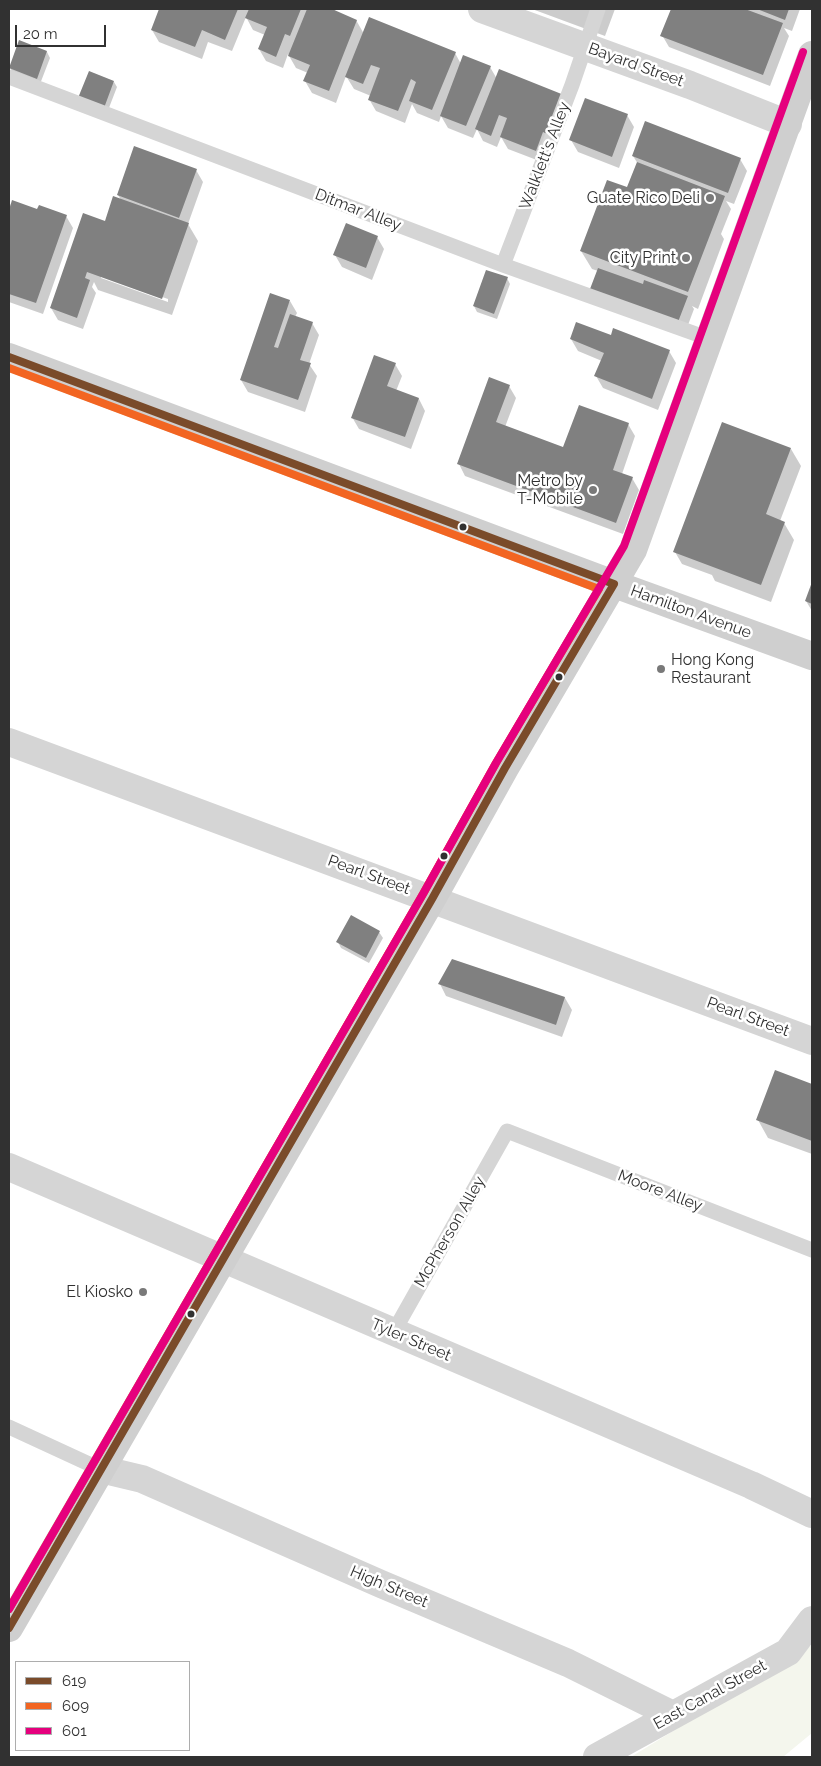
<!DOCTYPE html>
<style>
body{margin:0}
#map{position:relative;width:821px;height:1766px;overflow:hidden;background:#fff;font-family:Raleway,sans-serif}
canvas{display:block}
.frame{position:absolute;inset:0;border:10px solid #313131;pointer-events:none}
.legend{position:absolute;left:15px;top:1661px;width:175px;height:90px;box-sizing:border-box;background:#fff;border:1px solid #adadad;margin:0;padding:6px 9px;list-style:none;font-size:15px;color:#313131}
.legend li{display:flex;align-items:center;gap:10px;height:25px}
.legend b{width:25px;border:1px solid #adadad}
.scale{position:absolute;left:15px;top:25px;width:91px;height:22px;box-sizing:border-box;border:2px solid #313131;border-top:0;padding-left:6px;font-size:15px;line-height:18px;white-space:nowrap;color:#313131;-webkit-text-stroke:4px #fff;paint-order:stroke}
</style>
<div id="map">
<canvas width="821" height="1766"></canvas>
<div class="frame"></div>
<ul class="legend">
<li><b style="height:6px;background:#7a4b2a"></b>619</li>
<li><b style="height:6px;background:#f26522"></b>609</li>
<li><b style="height:6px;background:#e5007d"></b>601</li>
</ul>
<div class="scale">20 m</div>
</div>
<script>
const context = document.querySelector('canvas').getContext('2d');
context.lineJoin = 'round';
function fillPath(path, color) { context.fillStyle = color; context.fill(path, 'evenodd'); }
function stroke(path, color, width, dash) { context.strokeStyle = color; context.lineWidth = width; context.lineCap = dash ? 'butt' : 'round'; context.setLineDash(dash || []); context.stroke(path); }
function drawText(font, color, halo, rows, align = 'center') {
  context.font = font + ' Raleway,sans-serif'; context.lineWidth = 5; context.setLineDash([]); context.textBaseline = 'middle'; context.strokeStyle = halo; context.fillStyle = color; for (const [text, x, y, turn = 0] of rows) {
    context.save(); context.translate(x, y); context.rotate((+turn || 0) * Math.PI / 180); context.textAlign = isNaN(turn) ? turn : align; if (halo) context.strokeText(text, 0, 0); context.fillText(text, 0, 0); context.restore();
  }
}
fillPath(new Path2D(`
 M812 1645V1733L783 1757H631Z`), '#f4f6ed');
fillPath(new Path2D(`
 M160 9H334L337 13 356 20 364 34 455 53 461 64 490 67 497 79 564 96 542 162 508 149 501 137 497 147 483 141 477 129 473 138 448 128 441 116 439 122 417 113 412 104 405 123 376 111 369 99 371 96 354 89 346 76 336 103 312 93 305 81 308 73 296 68 288 54 283 68 266 61 259 49 265 35 253 30 246 17 232 51 208 42 202 59 159 42 152 30Z
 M532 9H615L605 36Z
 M672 9H800L792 31 784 28 789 36 770 86 669 47 662 35Z
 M20 42 47 52 50 58 40 84 13 73 10 68Z
 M114 82 117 87 107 113 83 104Z
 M627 115 634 127 619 168 578 152 571 140Z
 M633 156 740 159 747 171 734 204 726 201 731 209 721 234 724 239 698 309 692 306 694 309 685 333 598 271 592 269 581 251 631 190 638 164Z
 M196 170 203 182 188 224 198 241 172 315 98 290 94 282 92 287 96 293 83 329 58 320 51 308 121 200 118 195ZM101 276 168 299V302L101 278Z
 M9 201 11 206 66 216 73 228 43 314 9 302Z
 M377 237 384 249 372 280 342 267 335 255Z
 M507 278 510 284 497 319 477 312 474 306Z
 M290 301 297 313 295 317 312 323 319 335 309 364 317 376 305 412 248 392 241 380Z
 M611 336 669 351 676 363 658 410 603 388 596 376 602 361 578 351 571 339Z
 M395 364 402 376 396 391 419 399 425 411 411 449 359 429 352 417Z
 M509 386 516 398 505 427 564 449 628 424 635 436 622 474 632 478 639 490 623 534 465 476 459 464Z
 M791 449 801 466 780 521 784 523 794 540 771 602 715 581 712 575 682 564 675 552Z
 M812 585V611L806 601Z
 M351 917 379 932 383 938 369 963 341 948 338 942Z
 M453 960 565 998 572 1010 562 1037 446 996 440 984Z
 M776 1072 812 1085V1154L768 1138 758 1120Z`), '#0003');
fillPath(new Path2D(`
 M159 9H238L225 40 202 30 195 47 151 30Z
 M249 9H301L290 36 285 34 276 57 258 49 267 27 245 18Z
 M307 9H332L357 20 329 91 303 81 310 65 288 56Z
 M671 9H745L783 23 763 75 660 36Z
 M757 9H789L785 20Z
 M369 17 456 52 432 110 409 101 416 82 411 79 398 111 368 100 380 68 371 65 363 84 345 77Z
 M19 40 47 51 37 79 9 68Z
 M463 55 491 66 466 126 440 116Z
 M499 69 564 95 549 135 543 132 536 151 500 137 507 118 499 115 491 136 475 129Z
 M89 71 114 81 104 108 78 98Z
 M585 98 628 114 612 157 569 140Z
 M645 121 741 158 728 193 632 156Z
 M134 146 197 169 179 218 117 195Z
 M637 162 725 196 688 292 580 251 607 180 627 187Z
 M113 196 189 223 162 299 87 272 85 278 90 280 77 318 50 308 83 213 105 221Z
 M12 200 37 209 39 205 67 215 36 303 9 294V210Z
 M346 223 378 236 366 268 333 255Z
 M598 268 643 284 644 280 688 296 678 322 590 289Z
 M486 270 508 277 494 314 473 306Z
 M270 293 290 300 274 347 278 348 290 314 313 322 300 360 311 363 298 400 240 380Z
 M576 322 611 335 613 328 670 350 652 399 594 376 604 353 570 339Z
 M374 355 396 363 387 386 419 398 405 437 351 418Z
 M489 377 510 385 496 422 563 447 579 405 629 423 613 470 633 477 616 523 457 464Z
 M722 422 791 448 766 514 785 522 761 585 673 552Z
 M812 582V604L805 601Z
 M351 915 380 931 366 958 336 942Z
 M452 959 565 997 556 1025 438 984Z
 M775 1070 812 1084V1141L756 1120Z`), '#808080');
stroke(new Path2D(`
 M9 77 503 265 710 339
 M503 265 572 85 598 9
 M393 1333 507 1131 812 1250
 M9 1427 100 1469`), '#d5d5d5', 15);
stroke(new Path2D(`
 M482 9 690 85 788 124
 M9 742 812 1041
 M9 1167 751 1485 812 1514
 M100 1469 142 1479 381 1584 568 1663 673 1715
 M597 1757 788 1652 812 1620`), '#d5d5d5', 28);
stroke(new Path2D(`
 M9 357 614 584 812 656
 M9 1628 432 899 505 768 633 550 812 55`), '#cfcfcf', 28);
stroke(new Path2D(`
 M9 357 614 584 505 768 432 899 9 1628`), '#7a4b2a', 8);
stroke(new Path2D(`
 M9 368 599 589 496 763 423 894 9 1609`), '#f26522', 8);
stroke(new Path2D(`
 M9 1609 423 894 496 763 624 546 803 52`), '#e5007d', 8);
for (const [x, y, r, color] of [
 [710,198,5,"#797979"],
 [686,258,5,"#797979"],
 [593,490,5,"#797979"],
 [463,527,4.5,"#313131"],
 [661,669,5,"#797979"],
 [559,677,4.5,"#313131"],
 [444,856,4.5,"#313131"],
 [143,1292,5,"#797979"],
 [191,1314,4.5,"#313131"]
]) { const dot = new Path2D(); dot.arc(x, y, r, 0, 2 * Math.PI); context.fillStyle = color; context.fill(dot); stroke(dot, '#fff', 2); }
drawText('16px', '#313131', '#fff', [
 ["Bayard Street",636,65,20],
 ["Walklett's Alley",545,156,-69],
 ["Ditmar Alley",358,210,21],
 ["Hamilton Avenue",691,612,20],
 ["Pearl Street",369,875,20],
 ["Pearl Street",748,1017,20],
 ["Moore Alley",660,1191,21],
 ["McPherson Alley",450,1232,-60],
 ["Tyler Street",411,1340,23],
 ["High Street",389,1587,23],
 ["East Canal Street",710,1695,-29]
]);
drawText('16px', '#313131', '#fff', [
 ["Guate Rico Deli",700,198],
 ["City Print",676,258],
 ["Metro by",583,481],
 ["T-Mobile",583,499],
 ["Hong Kong",671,660,"left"],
 ["Restaurant",671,678,"left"],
 ["El Kiosko",133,1292]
], 'right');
</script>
